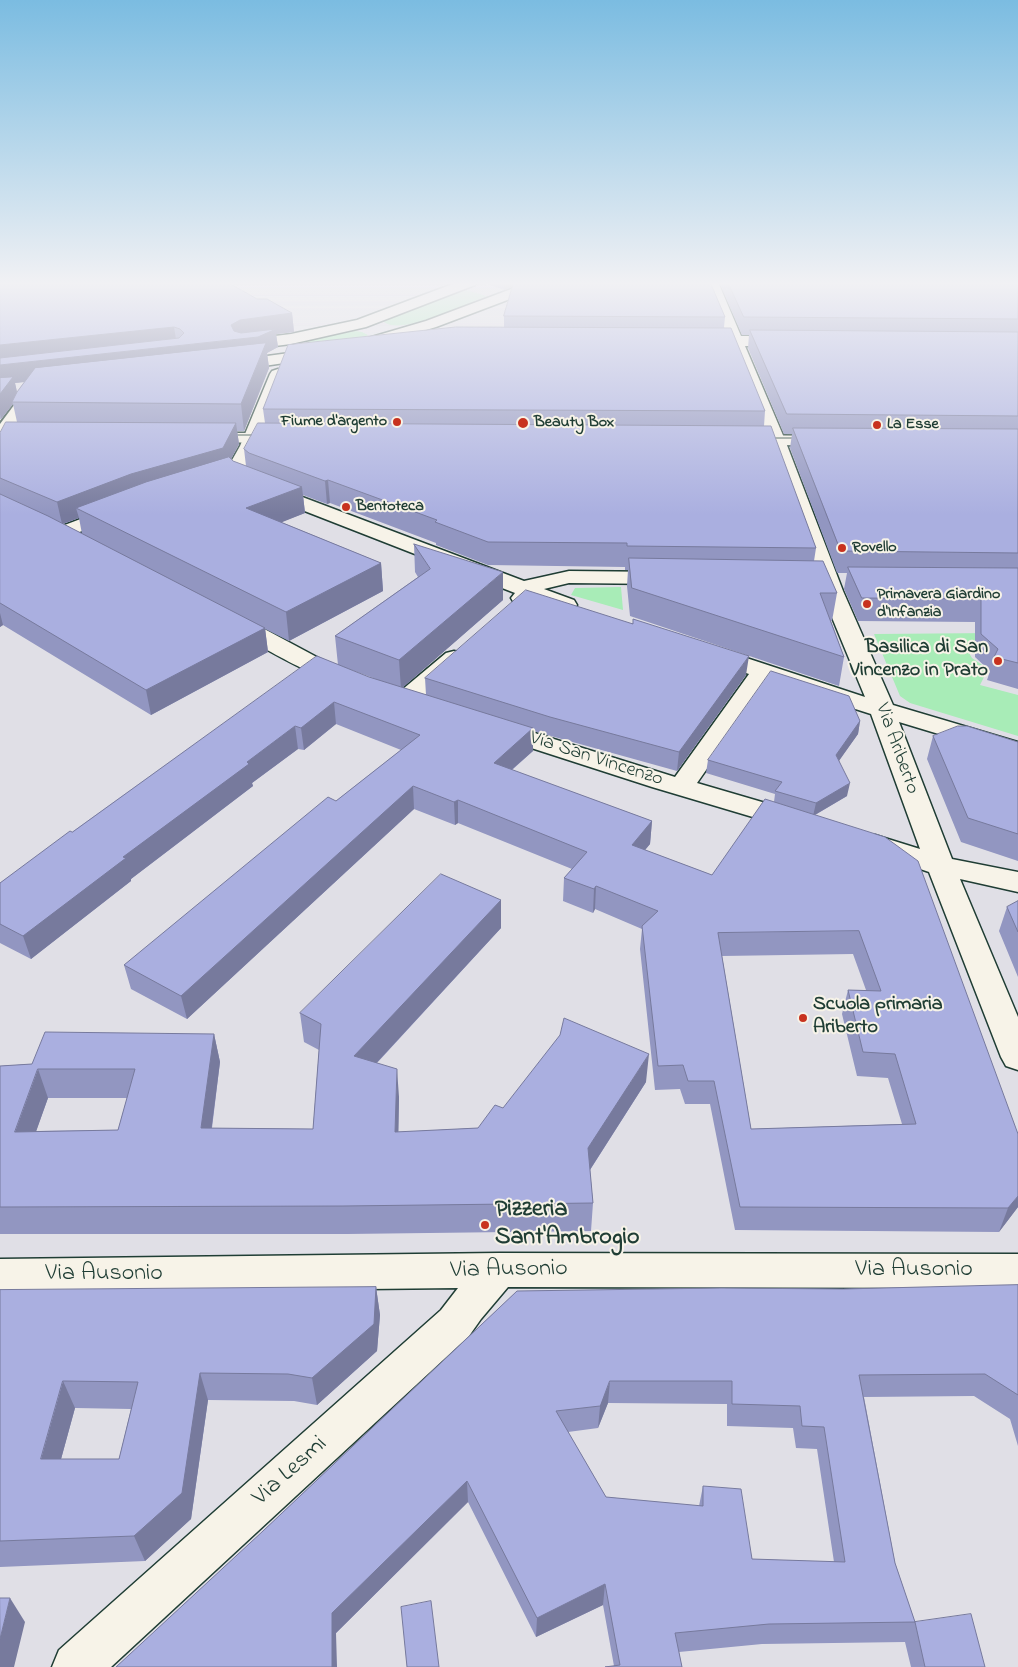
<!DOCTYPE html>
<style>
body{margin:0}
canvas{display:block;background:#e0dfe6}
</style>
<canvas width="1018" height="1667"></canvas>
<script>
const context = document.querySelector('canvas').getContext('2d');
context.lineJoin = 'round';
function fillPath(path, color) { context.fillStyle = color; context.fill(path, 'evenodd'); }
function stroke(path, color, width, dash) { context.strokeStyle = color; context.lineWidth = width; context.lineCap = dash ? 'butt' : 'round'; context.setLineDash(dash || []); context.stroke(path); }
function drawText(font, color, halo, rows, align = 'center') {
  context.font = font + ' "Indie Flower",sans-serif'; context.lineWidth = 4; context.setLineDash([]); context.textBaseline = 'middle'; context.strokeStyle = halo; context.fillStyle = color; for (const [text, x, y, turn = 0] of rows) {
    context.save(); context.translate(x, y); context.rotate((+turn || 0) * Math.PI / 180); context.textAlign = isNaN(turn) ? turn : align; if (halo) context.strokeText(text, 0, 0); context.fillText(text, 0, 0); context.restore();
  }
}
fillPath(new Path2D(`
 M463 289 487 296C466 304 402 336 384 322L385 318Z
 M355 331 362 332 368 335 364 338 306 343 314 339Z
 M621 587 623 610 571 595 575 588Z
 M996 633 972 647 969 653 972 658 988 669 980 685 1018 695V736L910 703 900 696 874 634Z`), '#a8ecb7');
const pedestrian = new Path2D(`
 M35 383 41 385 43 388 6 440 0 441V424L29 385Z`);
const minor = new Path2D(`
 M458 282H477L475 285 366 327 291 344 243 350 238 348 235 345 238 342 243 340 291 334 357 320Z
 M530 282H549L547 285 436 327 363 349 358 347 355 344 358 341 426 321Z
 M704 282H718L741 336H785L790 338 793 341 790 344 785 346H745L785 440 843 591 893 705 1018 742V758L899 722 952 859 1018 872V892L960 879 1018 1017V1070L1006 1066 1001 1057 929 872 865 850 861 844 865 838 875 835 920 849 871 714 768 681 697 783 803 814 807 820 803 826 793 829 652 787 488 734 485 729 488 724 497 722 506 724 675 777 749 674 703 659 699 654 703 649 711 647 719 649 865 697 821 591 767 440 729 346 693 344 690 341 693 338 726 336Z
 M319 349 325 351 327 354 325 357 230 371 224 369 222 366 224 363 230 361Z
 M278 369 284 371 286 374 258 446 243 478 236 480 229 478 227 469 240 446 270 374 272 371Z
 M268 484 524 581 569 571 664 572 671 574 675 578 671 582 664 584 569 583 544 589 574 600 577 605 574 610 566 612 532 599C527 605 521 604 514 603L511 598 515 593 261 494 259 490 261 486Z
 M115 506 122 508 125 512 122 516 61 539 54 537 51 533 54 529Z
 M234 615 242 617 326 662 351 672 355 677 351 682C326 688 252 640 226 627L223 622 226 617Z
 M454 651 462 653 466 658 462 663 415 704 406 706 397 704 394 699 397 694 446 653Z
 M499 1253 1018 1254V1288L508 1287 481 1319 469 1336 111 1667H52L59 1650 441 1310 458 1288 0 1293V1259Z`);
const tertiary = new Path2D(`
 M201 433H286L292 434 295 438 292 442 286 443 195 442 192 438 195 434Z
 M739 435 828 436 834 437 837 441 834 445 828 446 733 444 730 440 733 436Z`);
stroke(pedestrian, '#1f3d34', 4);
stroke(minor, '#1f3d34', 3);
stroke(tertiary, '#1f3d34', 3);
fillPath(pedestrian, '#f7f3e8');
fillPath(minor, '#f7f3e8');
fillPath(tertiary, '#f7f3e8');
stroke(new Path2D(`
 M222 435H265
 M762 438H805`), '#1f3d34', 1);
fillPath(new Path2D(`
 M0 282 257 299 292 313 294 332 276 334 278 347 267 353 269 368 244 431H237L239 444 231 459 233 461 246 466 244 449 265 423 263 409 504 327V316L513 286 504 290 480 282H710L725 317 724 327 765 411 764 426 816 548 814 561 837 593 832 621H831L844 657 839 686 630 616 627 586 628 570H625V567L488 565 436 545V543L330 503 327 504 303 495 305 513 281 522 381 563 383 591 289 641 265 629 268 652 151 715 3 625 0 627V433L17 422 13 404 1 419H0ZM24 382 17 392 15 383ZM79 518 82 534 63 524Z
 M719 282H1018V689L987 680 990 671 975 657V622L858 621 844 589 847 573H837L790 448 792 434H784L748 348 749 335H742Z
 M414 544 503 600 402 688 426 695 425 678 633 623V619L746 675 677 771 533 731V751L512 770 652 821 650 844 645 850 712 875 774 802 775 794 706 773 708 760 860 721 858 734 839 760 847 796 815 815 1018 1207 999 1232 735 1230 710 1104H685L680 1089 655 1090 640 949 642 929 595 909 593 913 563 901 564 878 572 869 458 823 455 825 414 809 187 1019 131 989 124 965 336 801 401 750 336 724 304 750 298 749 252 783 253 786 131 879V881L31 959 0 943V883L72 832 369 677 376 679 338 665 335 636 418 577 415 572ZM853 954 866 990H848L842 1014 857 1076 888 1078 902 1124 751 1129 722 956Z
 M933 736 1018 742V861L961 842 927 759Z
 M501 900V928L377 1063 399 1097 398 1132 478 1128 503 1108 646 1082 590 1170 593 1203 591 1231 347 1234H0V1066L32 1064 214 1034 220 1062 212 1128 313 1129 319 1050 304 1042 300 1013ZM48 1098H127L118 1130 36 1131Z
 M1018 901V977L999 931 1007 907Z
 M1018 1285V1446L1010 1419 974 1396 864 1397 895 1563 915 1622 985 1667H911L905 1642 762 1644 679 1652 682 1667 614 1666 603 1605 536 1637 468 1502 336 1633 263 1531 517 1291 843 1289ZM608 1403 727 1404V1426L793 1428 796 1448 817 1449 834 1562 752 1559 703 1486 699 1506 606 1497 568 1432 598 1428Z
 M376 1287 380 1315 377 1351 317 1405 294 1401 208 1400 191 1519 145 1561 0 1567V1290ZM75 1408 131 1409 119 1459H61Z`), '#9296c1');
fillPath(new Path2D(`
 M504 282H526L504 290Z
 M292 313 294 332 276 334 278 347 267 353 269 368 244 431 241 404 261 356 15 383 18 397 12 402 13 404 1 419 0 414V365L233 340 231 325 240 320Z
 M174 327 177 345 0 364V345Z
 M236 423 239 444 226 469 76 508 79 518 62 524 57 502Z
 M328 480 330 503 327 504 325 481Z
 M302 487 305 513 250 535 246 508Z
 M381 563 383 591 289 641 286 612Z
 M503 572V600L401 689 399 660Z
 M0 613 3 625 0 627Z
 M265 628 268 652 151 715 146 690Z
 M749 656 746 675 677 771 679 752Z
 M334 702 336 724 304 750 301 728Z
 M860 721 858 734 834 768 836 755Z
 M295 726 298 749 252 783 253 786 131 879V881L31 959 23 936 123 857 247 762Z
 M533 728V751L494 785V763Z
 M850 783 847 796 813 816 816 803Z
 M413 786 414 809 187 1019 181 996Z
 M458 800V823L455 825 454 802Z
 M652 821 650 844 630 868 632 845Z
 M596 886 595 909 593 913 594 889Z
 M501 900V928L357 1084 354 1056Z
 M214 1034 220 1062 208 1156 201 1128Z
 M649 1054 646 1082 586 1176 588 1148Z
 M38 1069 48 1098 26 1160 15 1132Z
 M397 1069 399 1097 398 1160 395 1132Z
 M1018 1196V1207L999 1232 1008 1208Z
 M376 1287 380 1315 377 1351 317 1405 312 1378Z
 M200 1373 208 1400 191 1519 145 1561 134 1536Z
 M63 1381 75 1408 54 1485 41 1459Z
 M610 1381 608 1403 598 1428 600 1406Z
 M467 1481 468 1502 336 1633 337 1667H332V1613Z
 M605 1584 603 1605 536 1637 537 1618Z
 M10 1598 25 1622 14 1667H0V1639Z`), '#777a9d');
const building = new Path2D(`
 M0 282H227L257 299H267L292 313 240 320 231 325 234 331 241 333 276 329 258 337 0 365V358L179 338 184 333 180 329 174 327 0 345Z
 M514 282H710L725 317 504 316Z
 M728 282H1018V319L744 317Z
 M456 327 731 328 765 411 263 409 288 345Z
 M750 330 1018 332V416L787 414Z
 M266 343 241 404 12 402 17 392 35 368Z
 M13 377 0 394V378Z
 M6 422 236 423 223 448 131 474 57 502 0 478V433Z
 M258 423 771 426 816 548 627 546V543L488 542 435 522 437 520 328 480 325 481 249 453 244 449Z
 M793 428 1018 429V553L841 551Z
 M229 457 233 461 302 487 246 508 381 563 286 612 76 508 146 482Z
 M0 494 48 516 265 628 146 690 0 603Z
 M414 544 503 572 399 660 335 636 430 569Z
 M629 558 823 561 837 593H820L844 657 632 588Z
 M848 567 1018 568V663L994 657 998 649 981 634V599L862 598Z
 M526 590 633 624V619L749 656 679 752 550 717 425 678Z
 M317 656 369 677 533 728 494 763 652 821 632 845 712 875 765 799 885 837 918 861 1018 1134V1196L1008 1208 740 1207 714 1081H688L683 1065 658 1066 642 926 658 911 596 886 594 889 564 878 587 852 458 800 454 802 413 786 181 996 124 965 328 797 336 801 420 735 334 702 301 728 295 726 247 762 249 764 123 857 126 858 23 936 0 924V883L70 831 72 832ZM859 931 881 991 848 990 863 1052 895 1054 916 1124 751 1129 718 933Z
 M771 671 849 696 860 721 836 755 850 783 816 803 775 791 782 782 708 760Z
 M958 726H967L1018 742V834L968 818 933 736Z
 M441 874 501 900 354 1056 397 1069 395 1132 478 1128 495 1105 503 1108 560 1035 564 1018 649 1054 588 1148 593 1203 343 1206 0 1207V1066L32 1064 45 1032 214 1034 201 1128 313 1129 321 1024 300 1013ZM38 1069H135L118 1130 15 1132Z
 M1018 901V932L1007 907Z
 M1018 1285V1395L985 1374 859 1375 895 1563 915 1622 769 1624 675 1633 682 1667H605L620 1665 605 1584 537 1618 467 1481 332 1613V1667H116L263 1531 517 1291 721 1288 843 1289ZM610 1381H732V1404L800 1406 802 1426 824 1427 845 1562 752 1559 741 1489 703 1486V1506L606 1497 556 1411 600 1406Z
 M376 1287 374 1324 312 1378 288 1374 200 1373 182 1493 134 1536 0 1541V1290ZM63 1381 138 1382 119 1459H41Z
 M0 1598H10L0 1639Z
 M431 1601 439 1667H407L401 1607Z
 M971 1614 985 1667H925L915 1622Z`);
fillPath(building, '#aaafe0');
stroke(building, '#777a9d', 1);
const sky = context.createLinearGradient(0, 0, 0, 515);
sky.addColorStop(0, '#7bbce1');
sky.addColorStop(0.55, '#f1f1f4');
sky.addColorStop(1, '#f1f1f400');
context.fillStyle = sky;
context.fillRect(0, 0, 1018, 515);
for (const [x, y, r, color] of [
 [397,422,5,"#c8321e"],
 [523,423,6,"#c8321e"],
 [877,425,5,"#c8321e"],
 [346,507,5,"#c8321e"],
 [842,548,5,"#c8321e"],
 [867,604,5,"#c8321e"],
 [998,661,5,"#c8321e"],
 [803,1018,5,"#c8321e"],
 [485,1225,5,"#c8321e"]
]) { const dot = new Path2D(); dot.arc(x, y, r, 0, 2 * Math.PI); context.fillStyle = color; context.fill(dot); stroke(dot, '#f7f3e8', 2); }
drawText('bold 16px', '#1f3d34', '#f7f3e8', [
 ["Fiume d'argento",387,422,"right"],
 ["Beauty Box",534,423],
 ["La Esse",887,425],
 ["Bentoteca",356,507],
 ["Rovello",852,548],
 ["Primavera Giardino",877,595],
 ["d'Infanzia",877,613]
], 'left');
drawText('bold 20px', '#1f3d34', '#f7f3e8', [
 ["Basilica di San",988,649],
 ["Vincenzo in Prato",988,672],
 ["Scuola primaria",813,1006,"left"],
 ["Ariberto",813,1029,"left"]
], 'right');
drawText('20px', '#1f3d34', '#f7f3e8', [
 ["Via Ariberto",896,749,70],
 ["Via San Vincenzo",596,760,18]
]);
drawText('bold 24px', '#1f3d34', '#f7f3e8', [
 ["Pizzeria",495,1211],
 ["Sant'Ambrogio",495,1239]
], 'left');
drawText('24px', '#1f3d34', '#f7f3e8', [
 ["Via Ausonio",509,1271,-1],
 ["Via Ausonio",914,1271],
 ["Via Ausonio",104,1275],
 ["Via Lesmi",291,1472,-42]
]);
</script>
